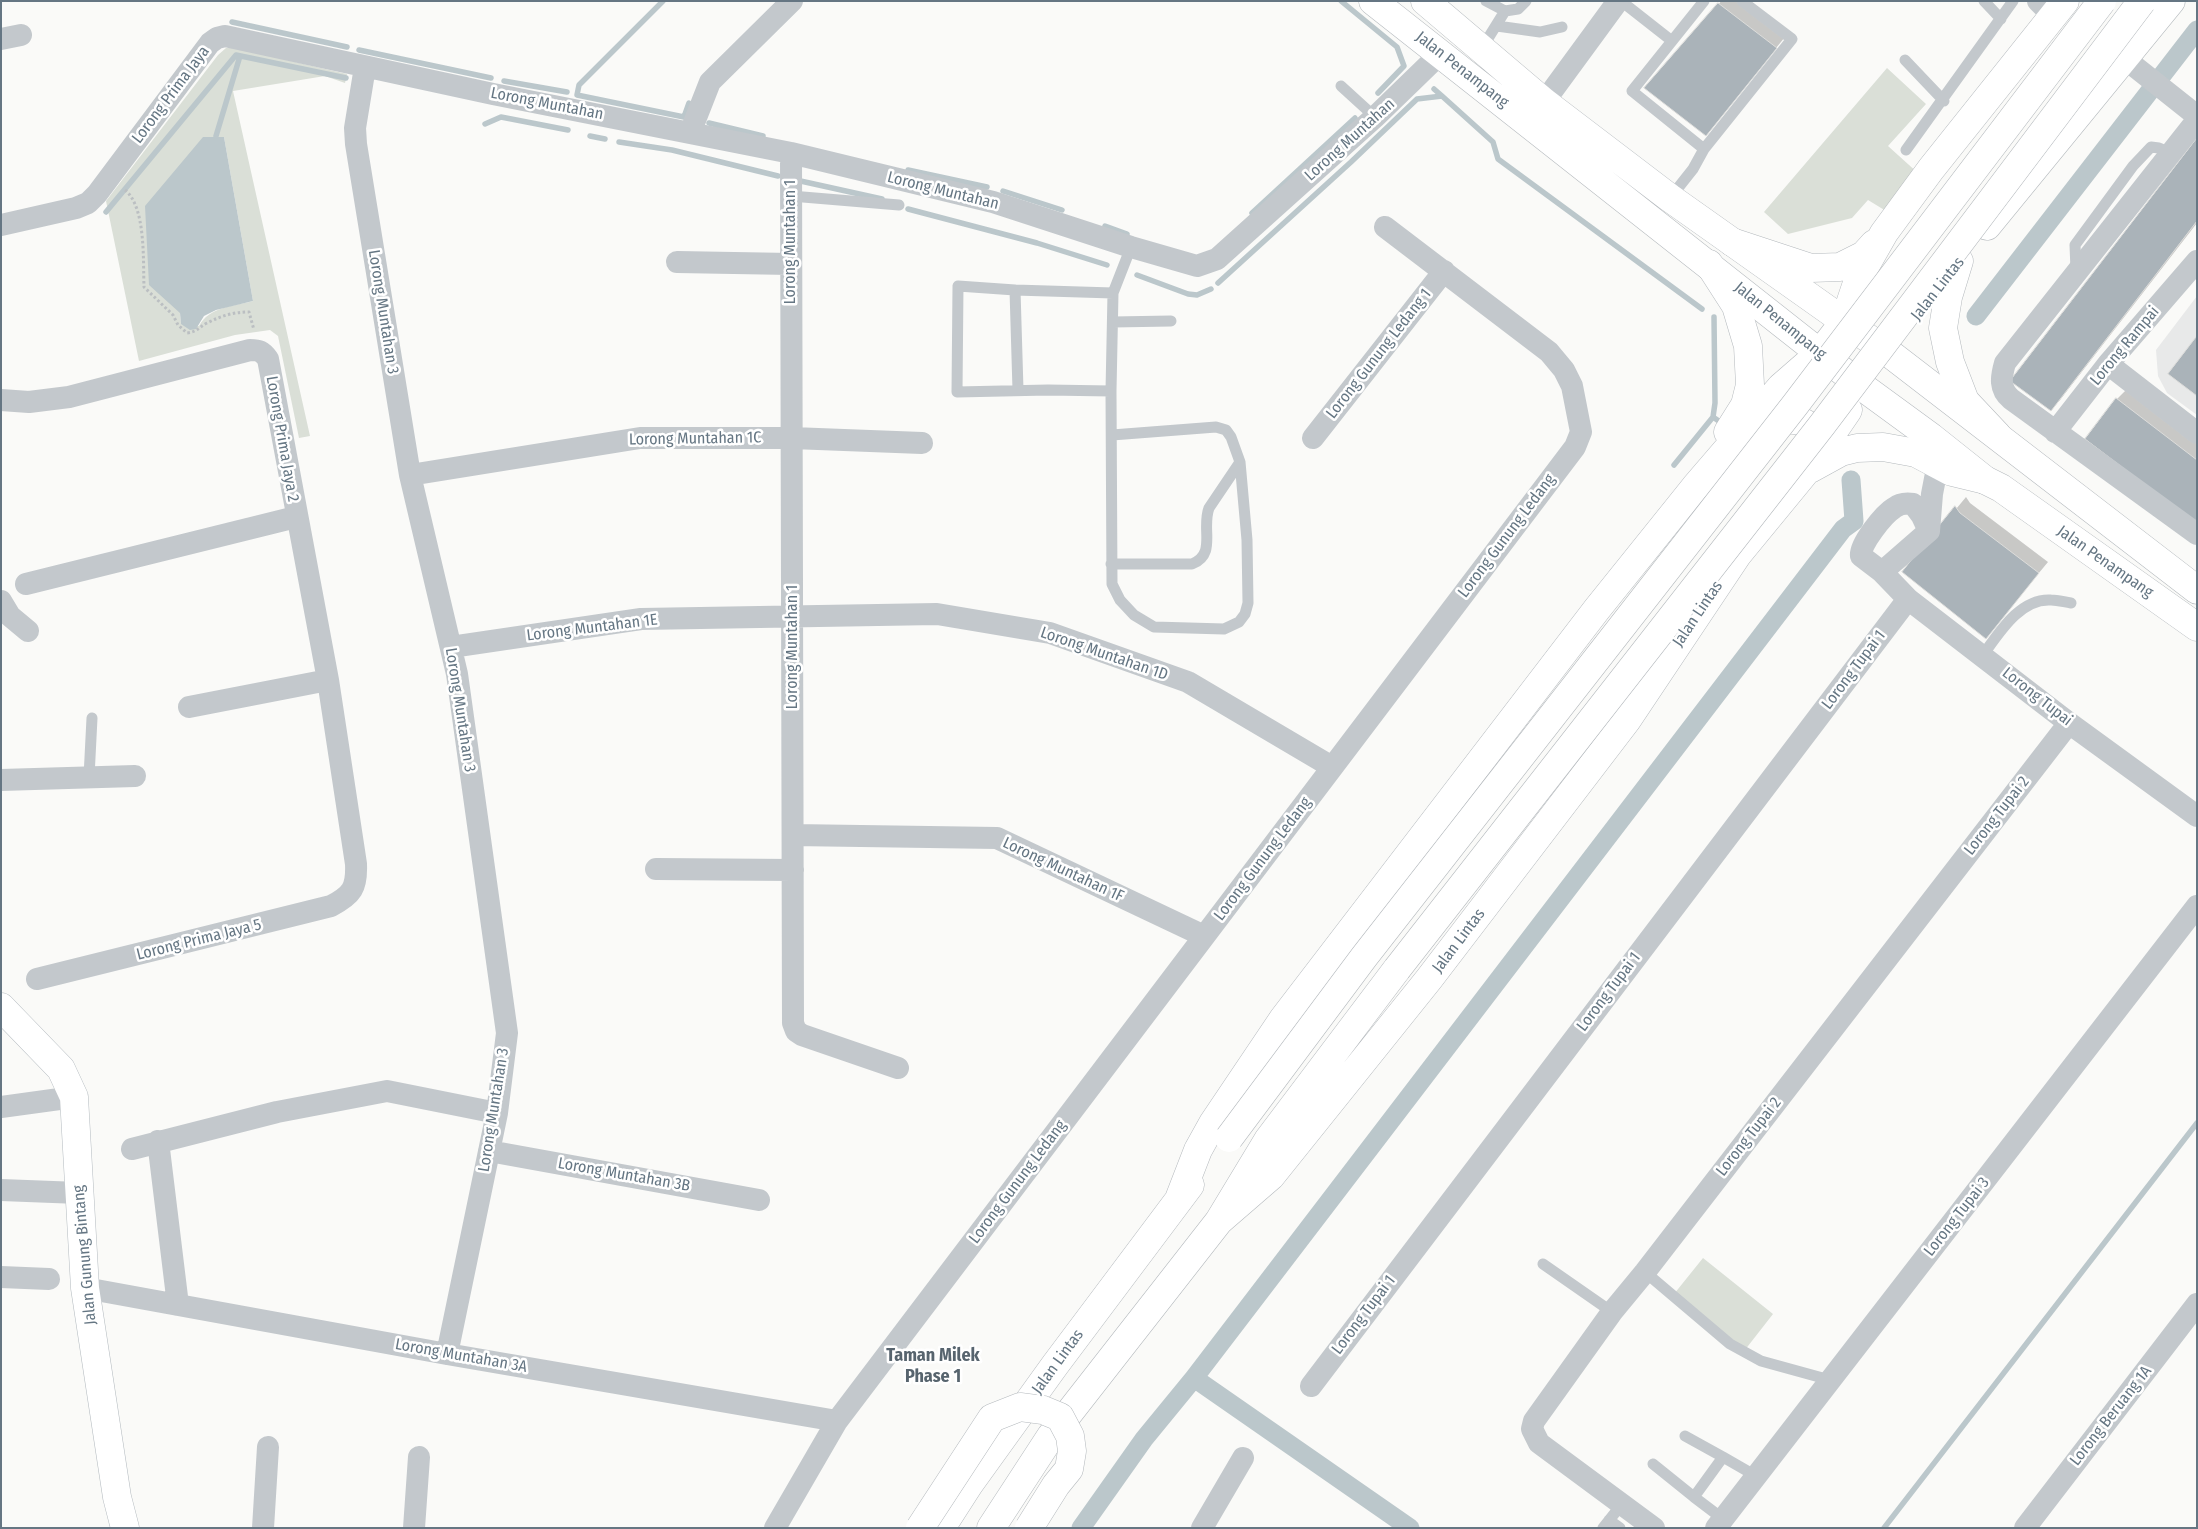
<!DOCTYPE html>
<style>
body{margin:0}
#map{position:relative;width:2198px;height:1529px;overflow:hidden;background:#fafaf8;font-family:"Fira Sans Condensed",sans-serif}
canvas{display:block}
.frame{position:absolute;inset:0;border:2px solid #657683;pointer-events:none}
</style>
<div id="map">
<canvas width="2198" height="1529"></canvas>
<div class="frame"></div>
</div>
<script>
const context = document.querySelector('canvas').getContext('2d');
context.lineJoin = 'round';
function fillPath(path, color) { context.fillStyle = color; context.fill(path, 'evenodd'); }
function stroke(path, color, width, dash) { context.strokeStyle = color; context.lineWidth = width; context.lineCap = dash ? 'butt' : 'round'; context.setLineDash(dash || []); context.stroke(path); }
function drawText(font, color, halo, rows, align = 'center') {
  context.font = font + ' "Fira Sans Condensed",sans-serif'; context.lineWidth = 5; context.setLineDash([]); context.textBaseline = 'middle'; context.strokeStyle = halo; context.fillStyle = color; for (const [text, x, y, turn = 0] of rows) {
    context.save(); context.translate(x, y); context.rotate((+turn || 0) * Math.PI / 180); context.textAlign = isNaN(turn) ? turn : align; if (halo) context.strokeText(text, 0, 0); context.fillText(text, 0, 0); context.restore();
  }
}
fillPath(new Path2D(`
 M2197 296V415L2167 393 2158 376 2156 350Z`), '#e8e9e9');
fillPath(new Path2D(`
 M226 48H235L347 74 345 83 325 76 233 91 310 436 299 438 278 336 270 330 235 335 139 361 106 201 218 55ZM203 137H224L253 301C234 306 209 307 199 326L181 324 180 313Z
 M1887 68 1926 104 1888 146 1919 174 1886 211 1868 200 1852 218 1788 234 1764 212Z
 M1703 1258 1773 1314 1741 1355 1670 1299Z`), '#dadfd7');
fillPath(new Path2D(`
 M203 137H224L253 301 216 310 204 316 196 329 190 330 181 324 180 313 149 285 145 206Z`), '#bbc7cb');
fillPath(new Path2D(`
 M1721 1H1738L1785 37 1705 135 1719 4Z
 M2197 140V223L2060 400 2051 410Z
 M2127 389 2197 443V523L2117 399Z
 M1966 497 1970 503 2048 562 1986 637 1904 572Z`), '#0003');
stroke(new Path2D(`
 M663 1 579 85 577 95 684 117 689 103
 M1341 1 1397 47 1404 66 1378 93
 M232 22 347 47
 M359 50 491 78
 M504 81 567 92
 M1434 89 1442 96
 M709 123 763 136
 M485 124 501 117 568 130
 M216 136 240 56
 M590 136 605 139
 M619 142 672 150 778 176
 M908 170 987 187
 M796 180 882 199
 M1003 191 1062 210
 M908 209 1037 243 1107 265
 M106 212 236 55 346 78
 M1252 213 1355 118
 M1105 226 1127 234
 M1137 275 1188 294 1197 295 1211 289
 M1218 283 1351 162 1417 99 1442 96 1493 142 1498 159 1702 309
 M1714 317 1715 403 1713 417 1723 424
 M1674 465 1713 417
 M1884 1528 2197 1123`), '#bbc7cb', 5.5);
stroke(new Path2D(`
 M1976 316 2197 30
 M1194 1378 1410 1528
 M1081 1528 1144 1439 1194 1378 1843 529 1854 521 1851 480`), '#bbc7cb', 19);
const building = new Path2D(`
 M1718 3 1777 48 1706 136 1644 88Z
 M2197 138V221L2051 411 2010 381Z
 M2197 336V396L2168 374Z
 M2116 398 2197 460V524L2085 439Z
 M1955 506 1960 513 2039 573 1986 639 1902 572Z`);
fillPath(building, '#aab3b9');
stroke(building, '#dcdcda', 1);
const secondary = new Path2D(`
 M1 1007 61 1069 74 1097 85 1288 117 1497 125 1528`);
const primary = new Path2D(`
 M1373 1 1864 388 1931 437 1985 480 2001 488 2197 627
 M1425 1 1544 102 1670 198 1889 353 2197 590`);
const highway = new Path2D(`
 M1987 226 2171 1
 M1732 242 1811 268 1840 267 1864 255 1874 244
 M1959 261 1948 297 1943 328 1950 362 1965 401 1997 435
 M1709 264 1736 306 1748 346 1750 385 1745 405 1728 432
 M1763 423C1791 415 1828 419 1812 457
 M1810 469 1841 452 1857 448 1883 447 1916 453 1952 472 1985 480
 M1179 1199 1198 1150 1213 1123 1283 1019 1597 609 1695 487 1781 387 1820 353 1844 322 1859 277 1884 233 1931 169 2065 1
 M1219 1221 1271 1176 1429 979 1627 720 1738 554 1807 470 1848 410
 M941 1528 970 1483 1055 1365 1190 1185
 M991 1528 1051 1436 1219 1221 1268 1140 1397 969`);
stroke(secondary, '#b3babf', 29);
stroke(primary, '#b5babe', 29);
stroke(highway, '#b4b9bd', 29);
stroke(new Path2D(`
 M125 190C146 207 143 260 144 287L173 315 178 325 187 333C197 332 199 327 207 323 221 316 233 312 249 312L254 330`), '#bbbfc2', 3, [2.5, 2.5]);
stroke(new Path2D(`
 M1486 1 1505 11
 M1621 1 1672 41
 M1984 1 2001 19
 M1497 26 1540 32 1562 27
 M1482 48 1505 11 1518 9 1526 1
 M1905 60 1944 101
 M1341 86 1375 117
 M1704 149 1792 39 1742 1
 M1906 150 2013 1
 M791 196 899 205
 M1670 198 1693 169 1704 149 1632 91 1704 1
 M2076 270 2075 245 2133 166 2151 147 2159 148 2171 153
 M1015 290 958 286 957 392 1048 390 1111 391
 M1113 322 1171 321
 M1018 390 1015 290 1113 293
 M1112 435 1216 427 1226 430 1231 437 1240 462 1247 540 1248 603 1245 614 1239 622 1224 629 1154 627 1134 615 1120 600 1112 584 1111 391 1113 293 1131 247
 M1111 564H1192C1217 554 1201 529 1209 508L1240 462
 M1983 655C1999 633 2020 598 2051 600 2058 600 2064 602 2071 603
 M89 777 92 718
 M1543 1264 1612 1312
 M1645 1272 1730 1344 1761 1361 1830 1380
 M1685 1436 1723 1457
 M1653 1464 1694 1497
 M1723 1519 1694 1497 1723 1457 1756 1476
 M1609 1520 1620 1528
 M1603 1528 1622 1504`), '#c3c8cc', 11);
stroke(new Path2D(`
 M2038 1 2053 16
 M1 39 21 35
 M2124 58 2197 116
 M365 67 355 128 356 144 410 475 457 674 507 1033 497 1113 447 1354
 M1544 102 1618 1
 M2197 120 2005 363C2001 377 1999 389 2011 399L2197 534
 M690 133 710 82 792 1
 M791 153 793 1023 796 1031 802 1035 898 1068
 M1 225 76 208 88 203 97 194 210 43 217 38 225 36 493 94 791 153 993 202 1131 247 1197 266 1217 259 1375 117 1441 53
 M677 262 791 264
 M2108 364 2197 433
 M1 400 29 402 69 397 250 350C259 350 262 351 268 359L328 680 356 864C357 888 352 895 331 906L37 979
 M2055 432 2108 364 2197 261
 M1313 438 1444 271
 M410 475 640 438H792L922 443
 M1929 531 1922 516 1913 504C1906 503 1899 504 1894 508 1884 514 1859 545 1861 556L1882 572 1908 599 2069 723 2197 816
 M1882 572 1929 531 1932 494 1938 463
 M26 584 296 517
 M1 601 10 616 28 631
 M451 647 641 619 937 614 1050 633 1188 682 1332 767
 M189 707 328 680
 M1 780 135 776
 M793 835 997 838 1204 936
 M656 869 793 870
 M1 1107 74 1097
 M158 1141 178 1305
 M132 1149 277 1112 387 1091 497 1113
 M489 1151 759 1200
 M1 1190 79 1193
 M1 1277 49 1279
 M85 1288 447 1354 837 1421
 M1311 1386 1908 599
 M263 1528 268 1447
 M414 1528 419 1457
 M775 1528 837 1421 1575 447 1581 432 1572 386 1564 370 1549 352 1385 227
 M1202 1528 1243 1458
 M1654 1528 1539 1443 1532 1429 1534 1421 1612 1312 1645 1272 2069 723
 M1716 1528 2197 906
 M2025 1528 2197 1304`), '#c3c8cc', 22);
stroke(secondary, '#fff', 28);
stroke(primary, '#fff', 28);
stroke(highway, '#fff', 28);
const highwayBridge = new Path2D(`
 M1397 969 1822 425 2142 1
 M1229 1138 1364 957 1795 405 2102 1
 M920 1528 992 1418 1020 1407 1043 1410 1060 1417 1070 1436 1072 1451 1069 1469 1056 1485 1029 1528`);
stroke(highwayBridge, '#b4b9bd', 29, []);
stroke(highwayBridge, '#fff', 28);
drawText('16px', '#657683', '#fff', [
 ["Jalan Penampang",1462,70,38],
 ["Lorong Prima Jaya",171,95,-53],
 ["Lorong Muntahan",547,104,11],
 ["Lorong Muntahan",1350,140,-42],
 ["Lorong Muntahan",943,191,14],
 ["Lorong Muntahan 1",791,242,-90],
 ["Jalan Lintas",1938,289,-52],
 ["Lorong Muntahan 3",383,312,81],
 ["Jalan Penampang",1780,321,39],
 ["Lorong Rampai",2125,346,-50],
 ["Lorong Gunung Ledang 1",1379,354,-52],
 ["Lorong Prima Jaya 2",282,439,80],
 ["Lorong Muntahan 1C",695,439,-1],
 ["Lorong Gunung Ledang",1507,536,-53],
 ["Jalan Penampang",2105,562,35],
 ["Jalan Lintas",1698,614,-56],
 ["Lorong Muntahan 1E",592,628,-7],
 ["Lorong Muntahan 1",793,647,-90],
 ["Lorong Muntahan 1D",1104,654,19],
 ["Lorong Tupai 1",1854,670,-53],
 ["Lorong Tupai",2037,697,38],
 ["Lorong Muntahan 3",460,710,81],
 ["Lorong Tupai 2",1997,816,-52],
 ["Lorong Gunung Ledang",1263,859,-53],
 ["Lorong Muntahan 1F",1063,870,25],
 ["Lorong Prima Jaya 5",199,940,-14],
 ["Jalan Lintas",1459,941,-53],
 ["Lorong Tupai 1",1609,992,-53],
 ["Lorong Muntahan 3",494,1110,-81],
 ["Lorong Tupai 2",1749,1137,-52],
 ["Lorong Muntahan 3B",624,1175,10],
 ["Lorong Gunung Ledang",1018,1182,-53],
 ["Lorong Tupai 3",1957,1217,-52],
 ["Jalan Gunung Bintang",85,1255,-95],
 ["Lorong Tupai 1",1364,1315,-53],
 ["Lorong Muntahan 3A",461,1356,10],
 ["Jalan Lintas",1058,1362,-54],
 ["Lorong Beruang 1A",2111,1416,-52]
]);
drawText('bold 18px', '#57646e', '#fff', [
 ["Taman Milek",933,1356],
 ["Phase 1",933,1377]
]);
</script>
